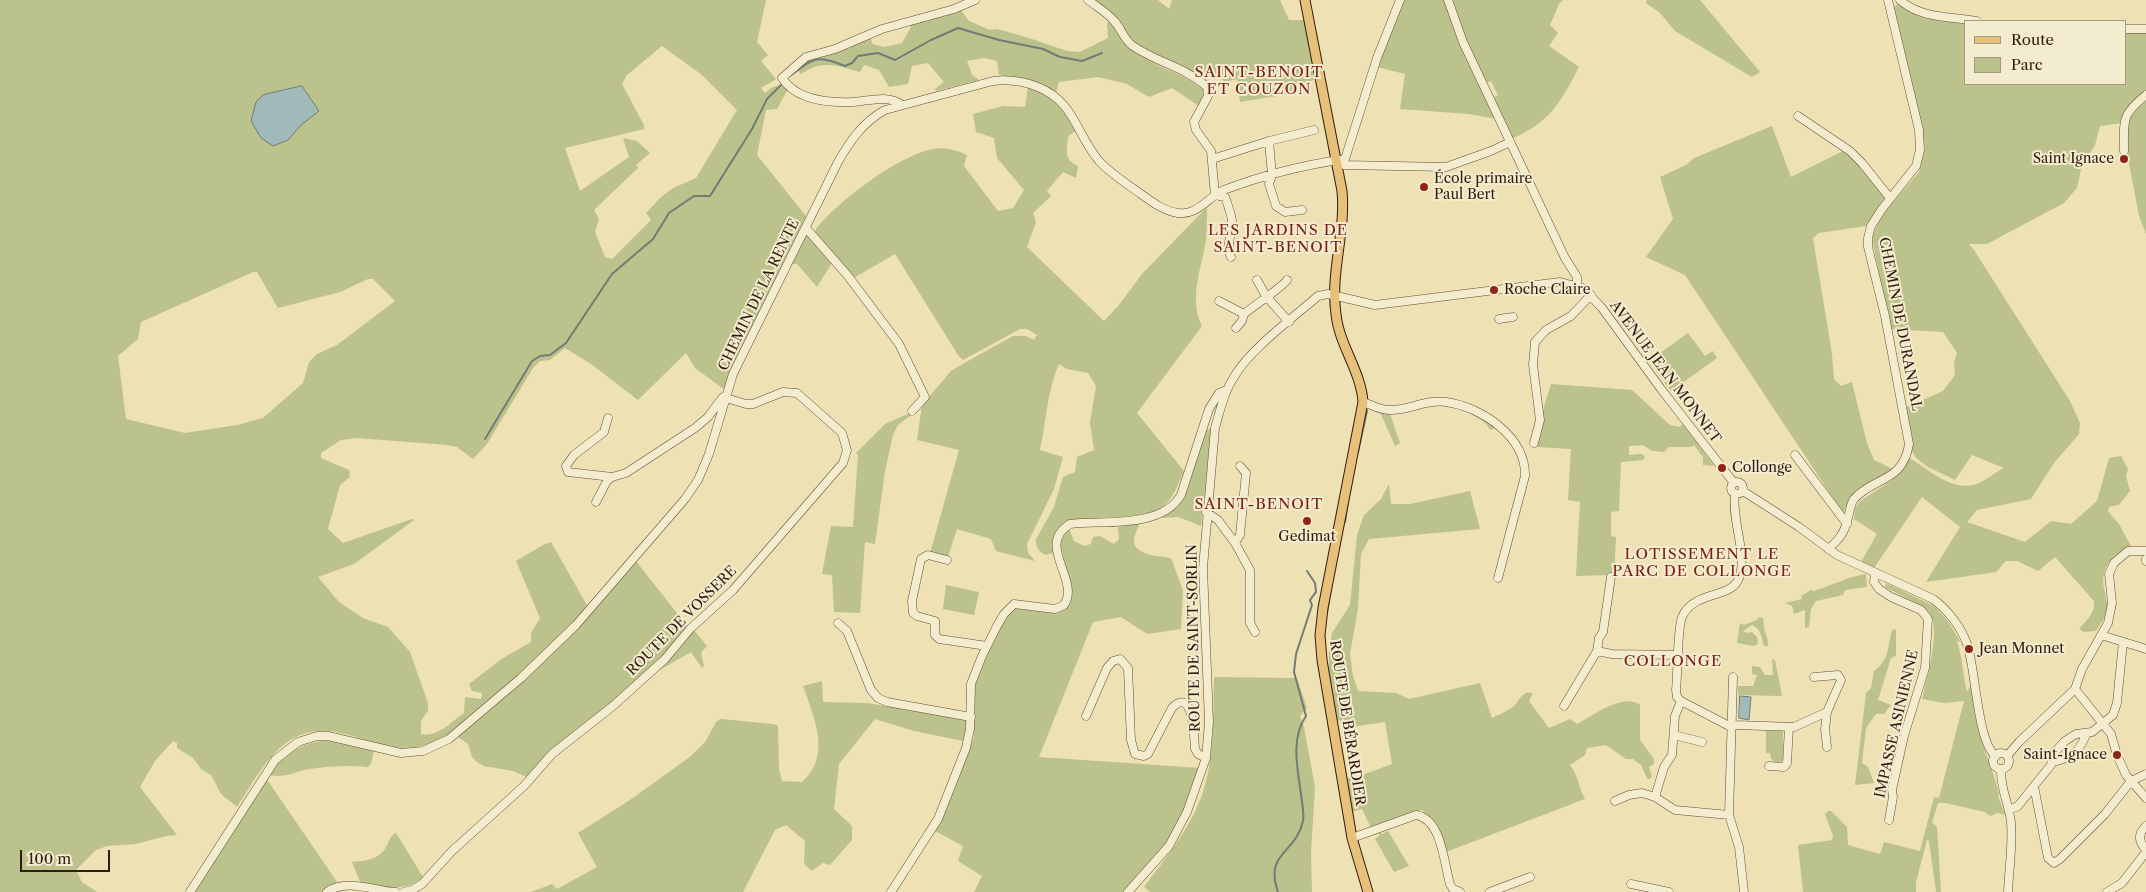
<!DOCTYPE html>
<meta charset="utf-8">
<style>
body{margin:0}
#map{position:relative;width:2146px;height:892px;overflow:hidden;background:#eee1b4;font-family:"Libre Caslon Text",serif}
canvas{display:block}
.legend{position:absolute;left:1964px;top:20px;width:162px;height:65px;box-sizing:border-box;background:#f4ecce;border:1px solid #a69982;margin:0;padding:6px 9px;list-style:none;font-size:15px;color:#321c11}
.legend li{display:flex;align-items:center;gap:10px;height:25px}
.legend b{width:25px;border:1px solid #a69982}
.scale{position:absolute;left:20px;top:850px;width:90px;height:22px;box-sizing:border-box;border:2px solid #321c11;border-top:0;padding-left:6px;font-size:15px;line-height:18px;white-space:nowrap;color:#321c11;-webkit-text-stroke:4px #f4ecce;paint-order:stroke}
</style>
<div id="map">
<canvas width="2146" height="892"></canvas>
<ul class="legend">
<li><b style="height:6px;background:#e7c07a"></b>Route</li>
<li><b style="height:14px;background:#bbc28b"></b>Parc</li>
</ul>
<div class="scale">100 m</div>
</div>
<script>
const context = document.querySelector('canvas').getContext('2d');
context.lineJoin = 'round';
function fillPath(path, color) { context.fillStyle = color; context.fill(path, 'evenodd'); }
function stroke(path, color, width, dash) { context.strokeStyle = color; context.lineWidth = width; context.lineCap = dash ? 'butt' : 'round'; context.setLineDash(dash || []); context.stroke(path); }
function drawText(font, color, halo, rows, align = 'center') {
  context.font = font + ' "Libre Caslon Text",serif'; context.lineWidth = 4; context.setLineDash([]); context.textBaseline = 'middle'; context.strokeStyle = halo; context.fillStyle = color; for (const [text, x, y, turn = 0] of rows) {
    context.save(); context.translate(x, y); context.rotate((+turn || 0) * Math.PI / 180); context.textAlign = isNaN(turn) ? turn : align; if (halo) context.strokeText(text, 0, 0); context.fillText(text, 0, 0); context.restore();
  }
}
fillPath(new Path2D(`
 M0 0H766L757 42 768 55 761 61 776 79 761 88 765 93C774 85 777 84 788 89L777 109 766 110 757 155 806 216 731 369 725 390 695 368 686 353 638 400 591 364 565 348 550 360 540 361 533 368 487 444 473 459 457 447 447 445 357 438 341 440 321 453V458L349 470 350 477 340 485 328 529 343 543 412 519 414 520 354 564 318 577 339 602 363 618 388 627 410 652 428 703V711L421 721V734C437 738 451 722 464 713L465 697 481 699 482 693 472 691 469 684 503 658 531 642V633L540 618 516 561 545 544 551 542 588 607C562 635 534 660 506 686 484 706 461 732 431 743 411 751 392 748 372 742 356 737 337 730 320 731 278 732 257 777 237 807L221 794 211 775 201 769 193 758 177 748V743L173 741 155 761 140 787 177 835 166 836 136 844 107 846 96 850 76 870 82 882 97 892H0ZM662 46 702 75 737 110 696 178 673 188 661 197 646 213 651 220 612 259 605 257 595 232 599 219 594 210 638 168 636 165 650 153 637 141 623 138 629 157 580 191 565 148 644 129V125L622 84 627 75ZM253 272H257L278 308 340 292 368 279H373L395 301 337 345 317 354 309 362 303 383 263 418 237 425 185 433 126 419 118 356 138 339 141 322Z
 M1096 0H1158L1169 9 1172 0H1280L1289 20H1305L1315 79 1303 85 1301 92 1240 102 1237 79 1226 82 1221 79 1199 78 1135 45 1094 1Z
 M1404 0H1445L1496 119 1469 114 1400 109 1405 74 1377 67Z
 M1450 0H1563L1559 4 1550 25 1558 33 1549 46 1579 67C1561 102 1549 123 1511 139L1493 98 1498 95 1491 81 1486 83 1475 67Z
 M1647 0H1700L1760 72 1752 77 1675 31 1660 13 1646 3Z
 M1898 4 1924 18 1965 23V84H2125V32H2146V92L2126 109 2122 123 2100 126 2095 145 2082 165 2077 188 2064 203 1987 244H1969L1974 250 2070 401 2080 423 2079 434 2054 463 2031 499 1977 510 1967 522 2025 542 2051 521 2071 524 2097 501 2109 458 2121 456 2128 469 2126 476 2130 491 2119 505 2109 507 2108 511 2119 524 2131 546C2113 554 2100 567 2104 588 2105 595 2108 603 2107 611 2105 619 2100 624 2096 631L2084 632 2079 629C2086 621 2096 612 2094 601L2055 557 2038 571 2017 561H2006L1996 572 1926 582 1960 527 1922 497 1874 568 1861 562 1877 534 1854 519 1855 509 1860 501 1891 481 1905 465 1910 458C1927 469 1950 490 1973 485 1983 483 1994 473 2004 468L1972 455 1955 480 1928 467 1916 458 1912 451V438L1905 408 1943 391 1955 375 1954 362 1957 353 1943 332 1889 329 1873 242V234L1883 214 1919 172 1925 147 1892 8Z
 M960 9 969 21 990 30 997 29 1029 38 1067 51 1080 52 1108 38 1107 23 1111 20C1126 41 1135 52 1158 65 1175 74 1192 78 1206 91L1199 106 1172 88 1149 97 1127 84 1098 77 1059 82 1056 93 1030 80 999 75 997 61 984 58 967 61 972 75 979 80 936 91 935 89 944 82 928 63 912 66 908 84 889 87 879 70 864 65 860 72C836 66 823 59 801 74L795 68 804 60 869 35 873 44 884 47 902 43 911 27 910 23Z
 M1028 87C1057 98 1061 105 1076 131L1068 136C1067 151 1063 159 1078 166L1076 178 1063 172 1047 191 1051 196 1033 213 1036 222 1027 247 1104 321 1119 305 1142 274 1207 207C1207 218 1207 228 1206 239 1202 268 1188 298 1202 326L1137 413 1184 471C1178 484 1174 498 1162 507 1145 520 1107 519 1086 521 1078 521 1070 520 1063 525 1054 530 1053 543 1053 553L1045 555C1039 551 1035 547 1036 539L1054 507 1063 477 1075 472 1077 457 1094 450 1090 422 1096 386 1088 373 1067 369 1059 364C1047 391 1046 422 1040 450L1063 457 1054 489 1027 544 1028 553 1035 561 996 551 991 539 957 529 948 557 930 553 959 450 917 440 922 405 951 371 959 366 1013 336H1026L1034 340 1037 335 1027 329H1020L963 360 958 355 895 254 852 279 815 233 816 229C837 202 899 155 933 149 945 147 956 150 967 155L964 166 998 211 1013 208 1024 190 997 158 994 138 976 132 973 114 1003 106 1025 107Z
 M2146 101V234L2139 216 2126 148 2130 111Z
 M1772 126 1791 177 1845 150 1857 161 1885 196V199L1866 226 1819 233 1813 238 1832 354 1834 379 1841 386 1852 382 1867 443 1874 460 1893 469 1848 503 1843 513 1685 275 1646 257 1673 219 1660 177 1686 165 1694 158Z
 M807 236 811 238 832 263 817 287 797 264H792L804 238Z
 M1688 333 1705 356 1713 351 1717 358 1671 391 1649 361Z
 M1551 384 1632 390 1670 425 1679 427 1683 424 1714 466 1703 465V457L1694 445 1691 447H1669L1664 452 1652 451 1643 445 1629 446V455L1642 454 1645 457 1643 460 1621 462 1619 511 1611 512V536L1616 537 1614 575 1576 576 1580 502 1568 500 1571 449 1537 447 1544 406Z
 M1441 403 1466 409 1498 427 1490 430C1487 423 1482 421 1476 417 1445 397 1424 407 1390 414L1400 443 1395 446 1380 412Z
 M910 413 911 415 898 425 893 435 885 471 875 544 865 542 860 613 834 612 832 575 822 574 831 526 853 527 858 455 856 453 885 424Z
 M1207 429 1212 430 1201 526 1178 517 1161 518 1171 511 1183 498Z
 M1389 484 1391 504H1410L1470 491 1480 529 1369 539 1361 554 1358 609 1350 654 1353 676 1358 691 1396 693 1409 699 1480 683 1492 718C1498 715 1508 711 1514 706 1520 700 1522 690 1533 693L1529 701 1549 728 1570 719 1577 724C1592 716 1624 692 1640 705V740L1654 759V764L1649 767 1652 777 1648 780 1641 765 1633 759H1626L1606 745 1587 748 1585 755 1570 765C1579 776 1578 787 1585 799L1446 852 1428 816 1422 810 1371 828 1362 809 1351 812 1345 778 1357 777 1392 764 1385 722 1351 727 1336 719 1329 684V651L1332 633 1350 605 1357 535 1364 515 1381 499Z
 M1141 520C1139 526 1135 533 1134 539 1132 556 1161 556 1171 558L1183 591 1181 629 1147 634 1121 617 1093 622 1039 757 1200 768 1179 822 1159 854 1123 892H974L982 876 958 861 963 846 935 831 942 819 974 737V685L999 627 1013 610 1019 607C1040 610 1069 622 1072 592L1060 543 1062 536 1069 528 1074 541 1084 546 1091 544 1093 537 1100 536 1114 544 1119 539 1118 528 1125 522Z
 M635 560 688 627 676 643 646 674 529 778 513 771 484 766 477 762 472 757 468 744 458 737 533 671Z
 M1866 574 1867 587 1845 590 1843 595 1816 601 1811 609 1809 627 1805 628V610L1794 614 1792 606 1785 603 1802 599 1801 596 1811 590 1814 591C1832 585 1848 577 1866 574Z
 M1886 583 1934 606 1947 620 1960 641 1957 642C1963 659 1963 676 1967 692L1970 686 1969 672H1971C1972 686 1973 701 1975 715 1980 743 1993 767 1999 794L1998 796 2005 815 1998 813 1990 816 1985 812 1945 803H1938L1932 822 1937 827 1941 892H1936L1929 841 1927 840 1916 882V892H1803L1798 845 1832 840 1833 836 1825 814 1828 811H1831L1847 827 1848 845 1880 854 1884 842 1920 851 1934 797 1939 798 1964 701 1944 703 1922 699C1926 680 1942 629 1929 612 1925 607 1894 592 1885 587Z
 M946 585 979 592 974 615 943 609Z
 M1759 617 1763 618C1764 620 1763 623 1764 626 1764 634 1769 638 1768 646H1764C1761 636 1762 630 1752 625L1743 631 1746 633 1752 632 1757 637 1758 644 1754 646 1737 643 1740 623 1744 625 1757 620Z
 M1896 629V656L1891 658 1878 700 1891 705 1884 714H1876L1866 728 1862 763 1868 767 1874 783 1855 785 1866 693 1871 688 1874 671C1890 660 1887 647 1892 630Z
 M694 630 707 646 701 653 704 666 702 668 691 652 658 671 679 650Z
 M1772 659 1775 660 1782 695 1780 696 1738 695V686H1753L1757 675 1752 674V666L1760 667 1765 675H1773Z
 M1214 677 1297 678 1307 708 1300 716 1304 727 1315 787 1311 854 1312 892H1150L1144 887C1165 859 1188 831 1201 798 1215 759 1213 717 1214 677Z
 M822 681 823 702 867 703 968 719 963 741 914 731 875 719 839 764 834 809 852 826V840L830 865 823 863 812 871 804 864 805 841 786 825 775 830 743 892H531L552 884 557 889 597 867 578 833 630 800 691 756 705 742 716 722 721 719 773 724 778 726 779 769 782 781 802 782C832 756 814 717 803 686Z
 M1766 731H1783V760L1779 763H1774L1771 758 1770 753H1766Z
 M336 740 374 750 371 764 368 767C349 765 330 766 310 769 296 771 284 779 269 775 284 750 309 740 336 740Z
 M266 778 337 882 322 892H195Z
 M1377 831H1379L1382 834 1388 831 1409 866 1394 872 1375 839 1380 835Z
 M396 833 423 877C407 892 382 888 361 884L352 862C365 861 377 860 385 849 389 843 389 836 396 833Z`), '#bbc28b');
const water = new Path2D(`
 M302 86 319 111 301 125 288 140 273 146 261 138 251 121 256 102 263 95Z
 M1740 696 1751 697 1749 720 1739 718Z`);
fillPath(water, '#a0bab9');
stroke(water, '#747b76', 1);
stroke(new Path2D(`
 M790 76C814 57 816 55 845 66L852 63 858 56 878 53 895 60 931 40 958 28 999 40 1043 49 1060 57 1082 61 1102 53
 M485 439 532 361 540 356 550 355 566 343 612 274 653 239 669 213 694 196H710L752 129 767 99 783 83
 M1358 452 1367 411
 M1345 522 1348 502
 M1327 613 1332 582
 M1278 892C1264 852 1296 854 1303 821 1304 815 1303 808 1302 802 1299 775 1289 740 1306 716L1294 672 1296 654 1312 605 1310 600 1316 592 1315 583 1307 571`), '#747b76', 2);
const minor = new Path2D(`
 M1088 0C1097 7 1108 13 1115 22 1122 30 1124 40 1133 46 1156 62 1187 68 1207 87L1208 96 1194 122 1196 130 1211 151 1215 195 1225 197C1228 205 1231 213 1232 221 1233 233 1225 246 1231 257
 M1448 0 1463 42 1565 258 1577 277V286
 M1900 0C1922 19 1949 16 1977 21
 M2125 29H2146
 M902 105C888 94 869 101 853 102 829 103 796 100 782 78L806 57 835 49 882 29 954 9 975 0
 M1798 116 1850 151 1862 163 1890 198
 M1269 141 1272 175 1269 184 1276 206 1285 212 1302 210
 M2124 151C2124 120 2121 115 2146 95
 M1212 159 1269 141 1314 130
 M1336 160 1344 165 1446 167 1491 151 1510 142
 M806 228 848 276 899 344 925 397 912 411
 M1257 280 1266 296 1289 322
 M1219 301 1244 314C1252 307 1284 286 1287 280
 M1499 319 1513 317
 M1236 328 1242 321 1244 314
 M1363 402C1372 405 1379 410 1389 410 1408 411 1426 399 1446 402 1482 407 1526 437 1525 476L1498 578
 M608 418 604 432 574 455 566 466 568 472 612 477
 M1534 443 1540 420 1533 365 1535 342 1546 330 1571 316 1591 295
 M1795 455 1847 524
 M1731 488a6 6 0 1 1 12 0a6 6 0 1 1-12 0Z
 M1743 491 1799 527 1837 555 1933 599C1948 610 1961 627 1967 644 1976 669 1977 743 1996 756
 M596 502 607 481 612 477 626 473 695 428 708 417 723 397 726 398
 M1206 512 1218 520 1235 543 1240 535 1246 473 1240 466
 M1235 543 1250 570V623L1255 632
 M1828 549C1839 540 1845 532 1848 518 1850 511 1850 505 1854 499 1873 477 1903 483 1909 444L1885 316 1868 247V238L1871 226 1882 209 1916 166 1920 150 1919 130 1888 0
 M2146 559V561
 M947 560 928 555 921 559 912 601 913 613 917 616 935 621V635L939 639 987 646
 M1875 574 1874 582 1879 589 1891 597 1921 610 1928 619 1925 668 1904 736 1892 790 1893 797 1889 820
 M838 623 847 631 871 690 878 698 887 702 971 717
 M2101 635 2146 649
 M2123 642 2117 703 2113 715 2092 732 2076 734 2065 741 2053 754 2051 765 2034 786 2048 858 2054 863 2060 859 2105 814 2131 781 2146 774
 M1597 651 1612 654 1679 655
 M1814 677 1838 675 1841 680 1827 712 1825 729 1827 747
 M2075 689 2111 734 2117 755 2126 775 2146 798
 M1564 706 1597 651 1599 638 1603 632 1611 577
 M1086 716 1107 668 1113 661 1120 659 1128 668 1131 740 1135 754 1144 756 1148 754 1172 708C1194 685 1194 738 1195 749L1198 754 1206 758
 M1731 727 1681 701 1677 697 1676 690C1678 672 1677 631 1682 617 1694 590 1732 599 1739 578 1748 555 1731 519 1735 494
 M1731 727 1735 725 1794 727 1827 712
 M1674 735 1702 742
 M1993 761a8 8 0 1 1 16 0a8 8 0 1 1-16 0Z
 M2007 756 2019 742 2075 689 2082 669 2108 623 2112 603 2109 574 2114 563 2128 551H2146
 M2052 762C2074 757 2077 755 2086 735
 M1769 766 1784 767 1787 763 1789 727
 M2001 769C2000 788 2009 804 2011 822 2013 845 2009 869 2008 892
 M1655 797 1664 767 1672 755 1675 716 1681 701
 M1615 801 1629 795 1642 793 1655 797 1675 810 1729 815
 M2009 810 2018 806 2034 786
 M1729 815 1733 677
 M1729 815 1739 847 1744 892
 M2146 826C2137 834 2139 842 2146 850
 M1352 838 1416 815C1442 819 1444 864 1450 884L1453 889 1460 892
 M1631 884 1669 892
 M190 892 275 760 298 742 317 736H328L401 753 423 751 449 739 521 678 576 625 685 499 698 480 709 454 733 374 838 162C850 141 863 122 885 110L993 81C1009 79 1023 81 1038 87 1075 102 1076 134 1099 161 1111 174 1127 184 1141 194 1152 202 1164 211 1178 213 1197 216 1208 197 1224 190 1263 175 1304 165 1345 159L1377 58 1400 0
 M327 892C347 878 374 891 396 892
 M404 892 412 890 422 884 452 851 524 786 552 754 613 706 665 659 690 629 733 590 843 463 847 450 842 433 797 393 783 392 753 404H746L726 398
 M891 892 938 819 966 748 970 729 971 684 982 656 997 626 1004 614 1014 604 1055 609 1064 605C1081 580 1035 545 1070 524 1104 520 1161 529 1181 495L1209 409 1219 393 1227 390
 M1128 892 1169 846 1187 812 1206 758 1209 722 1203 568 1215 428C1220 411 1224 392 1234 377 1249 350 1294 317 1318 296L1328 294 1375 305 1560 282 1583 288 1602 308 1661 389 1734 483
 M1490 892 1530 877
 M2107 892 2122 883 2146 852`);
const major = new Path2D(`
 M1305 0 1342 191C1346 232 1330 272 1336 314 1339 345 1361 371 1363 402L1323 608 1320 635 1322 660 1352 838 1368 892`);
stroke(minor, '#614d3a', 9);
stroke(major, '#321c11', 11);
stroke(minor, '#f4ecce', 8);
stroke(major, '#e7c07a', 9);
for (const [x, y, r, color] of [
 [2124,159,5,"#8f2418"],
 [1424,187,5,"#8f2418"],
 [1494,290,5,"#8f2418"],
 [1722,468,5,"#8f2418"],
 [1307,521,5,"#8f2418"],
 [1969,649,5,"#8f2418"],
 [2117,755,5,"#8f2418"]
]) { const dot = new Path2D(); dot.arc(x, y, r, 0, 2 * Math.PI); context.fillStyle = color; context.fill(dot); stroke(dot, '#f4ecce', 2); }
drawText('14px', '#321c11', '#f4ecce', [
 ["Saint Ignace",2114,159,"right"],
 ["École primaire",1434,179],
 ["Paul Bert",1434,195],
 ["Roche Claire",1504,290],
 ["Collonge",1732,468],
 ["Gedimat",1307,537,"center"],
 ["Jean Monnet",1979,649],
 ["Saint-Ignace",2107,755,"right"]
], 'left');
drawText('14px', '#321c11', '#f4ecce', [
 ["CHEMIN DE LA RENTE",759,295,-64],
 ["CHEMIN DE DURANDAL",1900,324,79],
 ["AVENUE JEAN MONNET",1665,372,53],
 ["ROUTE DE VOSSERE",682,621,-45],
 ["ROUTE DE SAINT-SORLIN",1194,638,-91],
 ["ROUTE DE BÉRARDIER",1347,723,81],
 ["IMPASSE ASINIENNE",1897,724,-77]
]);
context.letterSpacing = '1px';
drawText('15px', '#7a1f14', '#f4ecce', [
 ["SAINT-BENOIT",1259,73],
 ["ET COUZON",1259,90],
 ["LES JARDINS DE",1278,231],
 ["SAINT-BENOIT",1278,248],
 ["SAINT-BENOIT",1259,505],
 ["LOTISSEMENT LE",1702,555],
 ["PARC DE COLLONGE",1702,572],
 ["COLLONGE",1673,662]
]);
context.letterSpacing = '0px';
</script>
